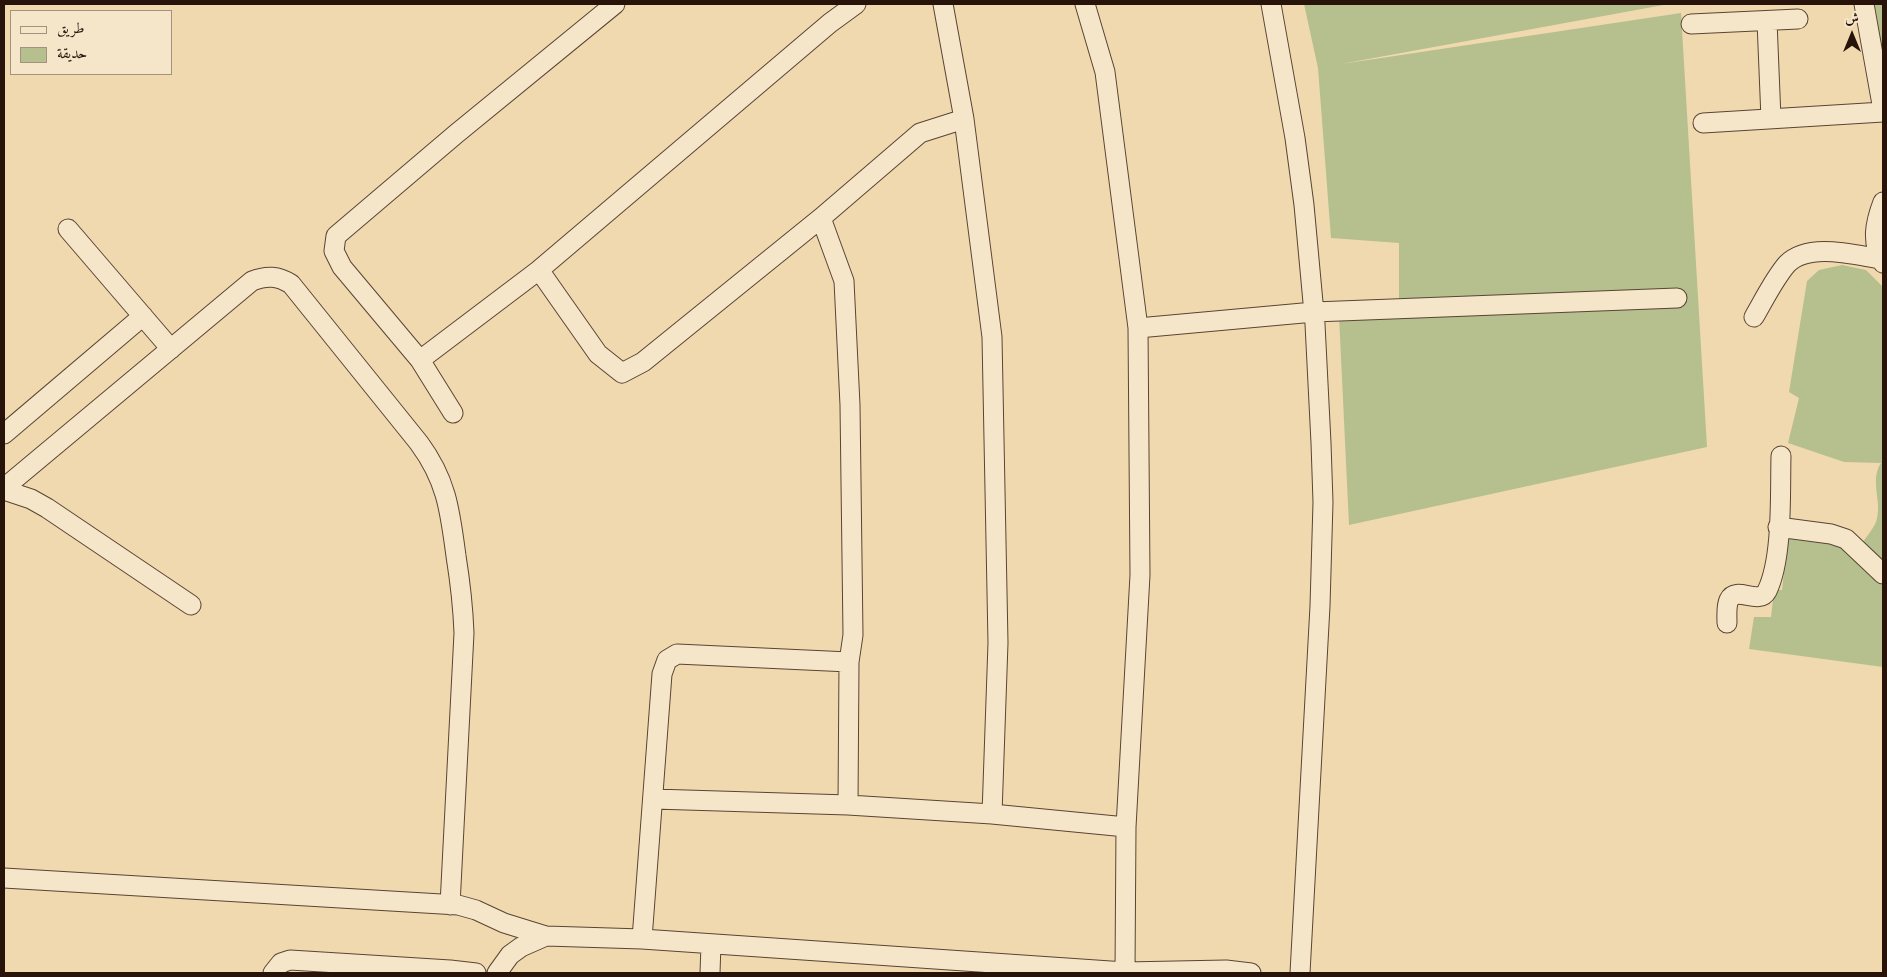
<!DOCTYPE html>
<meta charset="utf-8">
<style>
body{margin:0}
#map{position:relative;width:1887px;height:977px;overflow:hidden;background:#f0d9ae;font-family:"Sorts Mill Goudy",Amiri,serif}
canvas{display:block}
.frame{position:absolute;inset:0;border:5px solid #28130b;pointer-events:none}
.legend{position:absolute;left:10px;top:10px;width:162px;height:65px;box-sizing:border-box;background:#f5e6ca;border:1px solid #a3927e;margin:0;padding:6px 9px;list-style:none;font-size:15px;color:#28130b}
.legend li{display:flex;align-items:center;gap:10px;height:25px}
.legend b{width:25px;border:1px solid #a3927e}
.north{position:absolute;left:1827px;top:10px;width:50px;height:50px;-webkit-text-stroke:4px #f5e6ca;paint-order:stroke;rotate:0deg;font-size:14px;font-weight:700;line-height:20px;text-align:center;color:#28130b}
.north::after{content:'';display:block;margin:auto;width:18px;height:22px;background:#28130b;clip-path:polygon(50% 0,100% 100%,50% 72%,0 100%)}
</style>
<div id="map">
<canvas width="1887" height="977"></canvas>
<div class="frame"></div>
<ul class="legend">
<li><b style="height:6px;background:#f5e6ca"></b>طريق</li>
<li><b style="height:14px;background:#b5c08e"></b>حديقة</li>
</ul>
<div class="north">ش</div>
</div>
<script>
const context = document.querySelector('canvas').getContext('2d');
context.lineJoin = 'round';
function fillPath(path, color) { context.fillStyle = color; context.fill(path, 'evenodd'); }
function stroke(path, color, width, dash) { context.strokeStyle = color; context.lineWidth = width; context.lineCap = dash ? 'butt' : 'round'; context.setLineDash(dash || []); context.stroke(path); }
fillPath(new Path2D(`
 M1304 4H1669L1341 64 1681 13 1707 447 1349 525 1339 316 1399 306V243L1331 238 1318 68Z
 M1872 4H1883V70Z
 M1842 265 1866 270 1883 287V570L1863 542C1867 536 1873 529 1876 522 1883 503 1869 480 1881 463L1844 462 1788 443 1799 398 1789 392 1807 281 1819 270Z
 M1788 536 1855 544 1868 561V575L1883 579V667L1749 649 1754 617H1771L1774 590H1782Z`), '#b5c08e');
const minor = new Path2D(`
 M943 4 964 119 992 337 998 643 992 814
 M1085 4 1105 72 1138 328 1140 575 1126 827 1125 972
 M1271 4 1295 138 1304 205 1315 324 1321 443 1323 502 1320 606 1300 973
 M1864 4 1883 110
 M1767 21 1771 119
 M1691 24 1798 19
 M1703 123 1883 112
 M1883 202C1875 223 1871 242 1883 263
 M68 229 171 349
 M539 270 598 354 622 373 643 362 821 218 920 133 964 119
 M1754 317C1764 300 1774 279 1787 264 1809 242 1854 255 1881 259
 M1138 328 1314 312 1677 298
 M420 360 539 270 830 23 856 4
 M453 413 420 360 342 267 334 251 336 236 456 134 615 4
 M4 434 143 316
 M4 488 252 281C267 275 278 276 291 284L419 443C447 481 450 511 456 556 460 581 463 607 464 633L450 905
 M4 490 31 499 47 508 191 605
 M1778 527 1831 534 1846 539 1883 574
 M1727 623C1727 616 1726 606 1729 600 1736 585 1759 606 1767 591 1783 558 1780 494 1781 456
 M654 799 848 805 992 814 1126 827
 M848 805 849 662
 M4 878 458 905 476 910 504 923 546 936
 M642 939 662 674 667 660 677 654 849 662 853 635 850 405 844 281 821 218
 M273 973 281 963 290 960 450 970 476 973
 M497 973 510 955 521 947 546 936 642 939 1125 972 1226 970 1251 973
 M710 973 711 944`);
stroke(minor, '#5a4434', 21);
stroke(minor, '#f5e6ca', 19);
</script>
